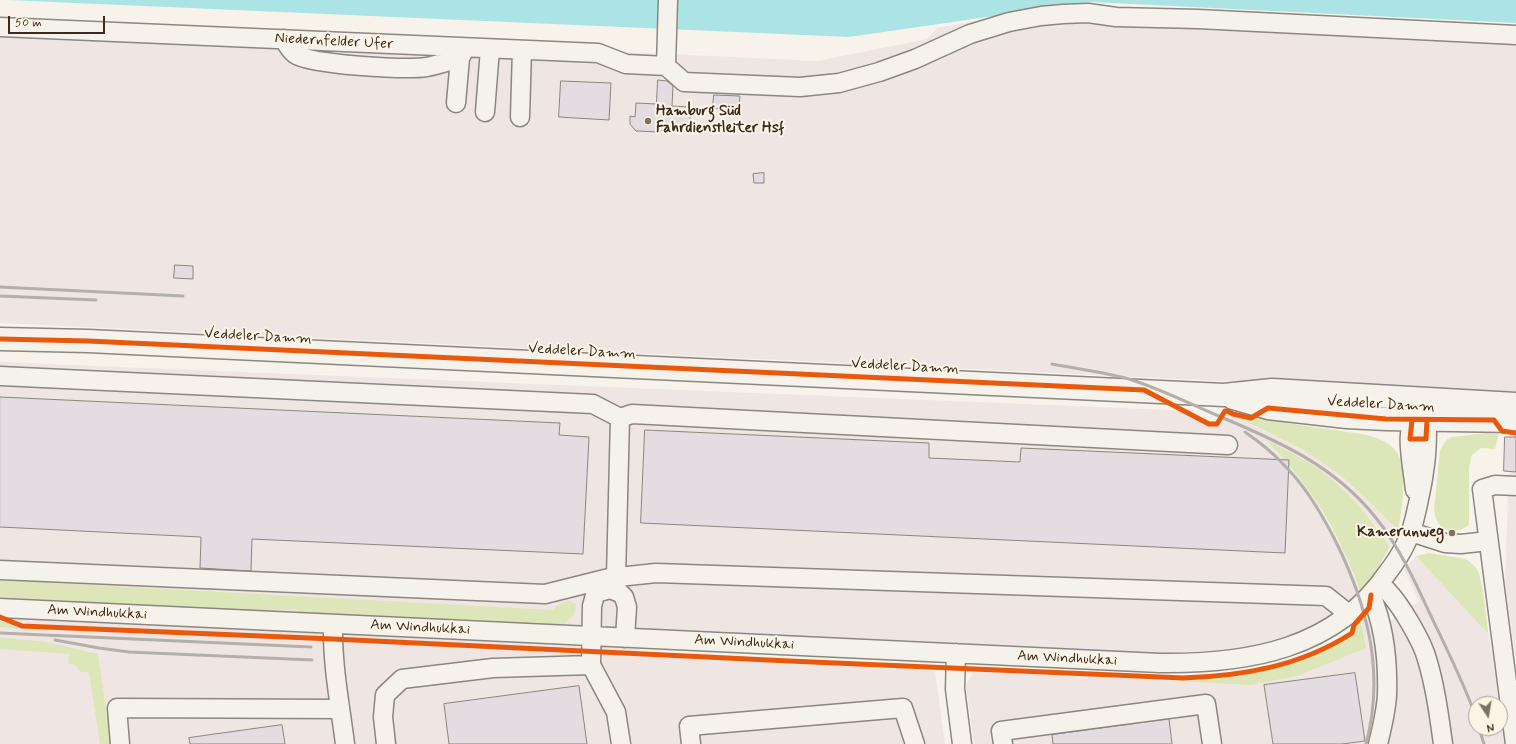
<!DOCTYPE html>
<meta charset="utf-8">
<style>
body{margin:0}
#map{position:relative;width:1516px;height:744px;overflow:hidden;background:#f7f3ea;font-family:Mynerve,sans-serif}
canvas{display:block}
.north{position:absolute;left:1468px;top:696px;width:40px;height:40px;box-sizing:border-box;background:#fcf5e5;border:1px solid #afa495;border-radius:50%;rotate:168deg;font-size:11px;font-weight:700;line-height:16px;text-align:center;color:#3b2a1e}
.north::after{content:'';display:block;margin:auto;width:14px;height:18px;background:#7d7065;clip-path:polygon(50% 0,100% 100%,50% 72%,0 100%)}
.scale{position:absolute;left:8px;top:16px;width:97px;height:18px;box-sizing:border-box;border:2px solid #3b2a1e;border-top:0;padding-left:5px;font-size:12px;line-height:14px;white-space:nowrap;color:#3b2a1e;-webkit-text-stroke:3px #fcf5e5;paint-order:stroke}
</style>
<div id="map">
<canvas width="1516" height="744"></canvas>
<div class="north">N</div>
<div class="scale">50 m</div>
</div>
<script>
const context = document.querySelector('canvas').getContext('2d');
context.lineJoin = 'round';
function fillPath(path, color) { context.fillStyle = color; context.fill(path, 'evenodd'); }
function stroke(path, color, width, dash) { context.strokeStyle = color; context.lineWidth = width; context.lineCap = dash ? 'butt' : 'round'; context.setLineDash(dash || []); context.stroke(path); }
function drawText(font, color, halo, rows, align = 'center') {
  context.font = font + ' Mynerve,sans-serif'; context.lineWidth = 4; context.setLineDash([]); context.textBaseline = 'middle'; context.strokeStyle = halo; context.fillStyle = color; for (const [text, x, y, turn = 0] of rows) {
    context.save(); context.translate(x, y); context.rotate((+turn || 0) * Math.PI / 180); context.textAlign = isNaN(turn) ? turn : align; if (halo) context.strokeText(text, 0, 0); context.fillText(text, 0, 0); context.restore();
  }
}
fillPath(new Path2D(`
 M1089 5 1516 25V395L0 323V22L817 61 927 39 937 28 1009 15Z
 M0 362 1171 410 1182 412 1211 426H1217L1223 422 1227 414 1291 443 1312 455 1331 469 1354 488 1398 530 1390 547 1377 527 1349 497 1330 479 1308 462 1266 441 1297 474 1315 499 1344 551 1360 591 1332 614 1297 635 1270 643 1245 649 1195 655 1165 654 980 644 640 629 639 656 935 671 945 744H0Z
 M1510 434H1516V663L1505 582Z
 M1416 556 1489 635 1499 704H1476V728H1500V713L1504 744H974L966 685 974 671 1250 685 1366 648 1361 621 1371 613 1387 623 1419 601 1404 570Z`), '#efe6e4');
fillPath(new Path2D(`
 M1231 415 1362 434C1374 437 1387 440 1395 450 1409 465 1402 511 1398 530 1376 509 1355 486 1330 468 1300 445 1265 431 1231 415Z
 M1487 433 1499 434 1495 449 1481 448 1472 455 1469 467V525C1453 537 1436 530 1434 510L1440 450 1447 439 1452 437Z
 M1265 439C1279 447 1294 454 1308 462 1341 483 1369 515 1390 547L1372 577 1360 591C1346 550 1325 510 1298 476 1288 463 1276 451 1265 439Z
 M1429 553 1466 559C1470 562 1474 565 1477 569 1483 579 1486 621 1489 635L1416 556Z
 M0 580 552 610 559 604 569 601 576 604 574 615 561 626 299 614 297 610H275L273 612 245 610 243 612 0 597Z
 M1361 621 1366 648 1297 676 1250 685 1170 681C1226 679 1273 675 1324 650 1333 646 1344 641 1351 635 1355 632 1354 627 1361 621Z
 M0 622 10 623 19 629 0 627Z
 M0 637 47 642 98 654 111 744H100L89 672H81L75 665 68 663 69 654 0 649Z`), '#dce6b9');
fillPath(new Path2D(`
 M7 0H1516V23L1091 2 849 37Z`), '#ace4e6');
const building = new Path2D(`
 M658 80 667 81 673 86 672 106 690 107V126L667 125 660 132 636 131 630 124V116L635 117 636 103 656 104Z
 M561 81 611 83 609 120 559 117Z
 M714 95 740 96 739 109 713 108Z
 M764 173V183H754L753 174Z
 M175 265 193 266V279L174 278Z
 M0 397 560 423 559 435 589 437 583 554 252 539 251 571 200 568 201 537 0 527Z
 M645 430 929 443V458L1020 462 1021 448 1289 460 1285 553 641 523Z
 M1505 437H1516V472L1504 471Z
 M1355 673 1365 741 1342 744H1273L1264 685Z
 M579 686 587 744H449L444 704Z
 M1169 719 1172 744H1053L1052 735Z
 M282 725 285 744H190L189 738Z`);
fillPath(building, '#e3dce1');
stroke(building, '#8b867f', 1);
const minor = new Path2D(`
 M0 27 598 53 626 64 666 66
 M284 39C287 45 290 50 295 54 311 65 406 70 427 67 438 65 449 61 460 58
 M666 66 684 82 800 87 839 83 879 72 915 59 970 34 1009 22 1041 16 1063 14 1088 13 1116 17 1198 19 1516 35
 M666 66 668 0
 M456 103 460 58 465 49
 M485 112 490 49
 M520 117 522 50
 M0 376 593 404 620 418
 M1415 490C1413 466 1402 428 1419 408
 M1411 532 1445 543 1461 544 1488 541
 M0 570 545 594 609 578 656 573 1326 596 1350 615
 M616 577 620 418 632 414 1228 445
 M1380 584C1390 592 1397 602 1404 613 1412 626 1421 640 1426 656 1435 684 1439 715 1443 744
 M1371 595C1384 625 1388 663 1387 695 1386 712 1382 728 1378 744
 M0 608 1160 663C1247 664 1335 650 1388 572 1395 563 1402 552 1407 541 1413 530 1415 516 1418 504 1420 493 1423 482 1424 471 1428 450 1427 428 1427 407
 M333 624C332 664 340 704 345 744
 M956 653 955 689 962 744
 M120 744 117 708 340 709
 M386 744 383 717 385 695 402 679 493 668 591 665
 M621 744 616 712 591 665 592 606 595 595 599 592 610 589 620 593 624 597 627 607 625 638
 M691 744 689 726 903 708 915 744
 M1003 744 1001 731 1206 704 1212 744
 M1515 744 1482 489 1495 485 1516 486`);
const major = new Path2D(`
 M0 339 88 341 1224 395 1272 390 1516 404
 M1233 398 1268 408 1347 417 1386 419 1516 421`);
stroke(minor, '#8b867f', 21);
stroke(major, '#8b867f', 25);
stroke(minor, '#f5f2ec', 18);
stroke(major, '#f5f2ec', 22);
stroke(new Path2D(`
 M0 287 183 296
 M0 296 96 300
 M1052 364C1077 369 1104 372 1129 379 1161 389 1190 404 1221 417 1280 442 1335 466 1376 518 1398 545 1415 581 1429 612 1446 647 1463 681 1476 717
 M1245 432C1258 441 1271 451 1282 463 1305 485 1322 514 1336 542 1368 607 1385 673 1366 744
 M0 633 311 647
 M55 640 99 648 129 652 312 660
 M1479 728 1484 744`), '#b3afa9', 3);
stroke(new Path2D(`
 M0 339 88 341 1144 390 1209 424H1217L1225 411H1227L1233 414 1251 418 1268 408 1386 419 1494 420 1502 431 1516 433
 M1412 420 1410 439H1426L1427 420
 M0 617 22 626 333 639 789 661 1183 678C1243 676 1301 666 1352 633L1354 625 1369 608 1371 595`), '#e8590c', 5);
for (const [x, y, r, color] of [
 [648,121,4,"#7d7065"],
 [1452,533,4,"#7d7065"]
]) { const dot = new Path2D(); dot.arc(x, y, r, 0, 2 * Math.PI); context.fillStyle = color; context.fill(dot); stroke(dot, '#fcf5e5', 1.5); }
drawText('15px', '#3b2a1e', '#fcf5e5', [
 ["Niedernfelder Ufer",334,42,3],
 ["Veddeler Damm",258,337,3],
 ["Veddeler Damm",582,352,3],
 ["Veddeler Damm",905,367,3],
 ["Veddeler Damm",1381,405,3],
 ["Am Windhukkai",97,613,3],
 ["Am Windhukkai",420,628,3],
 ["Am Windhukkai",744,643,3],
 ["Am Windhukkai",1067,659,3]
]);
drawText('bold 15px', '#3b2a1e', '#fcf5e5', [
 ["Hamburg Süd",656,112],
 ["Fahrdienstleiter Hsf",656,129],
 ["Kamerunweg",1444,533,"right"]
], 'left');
</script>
